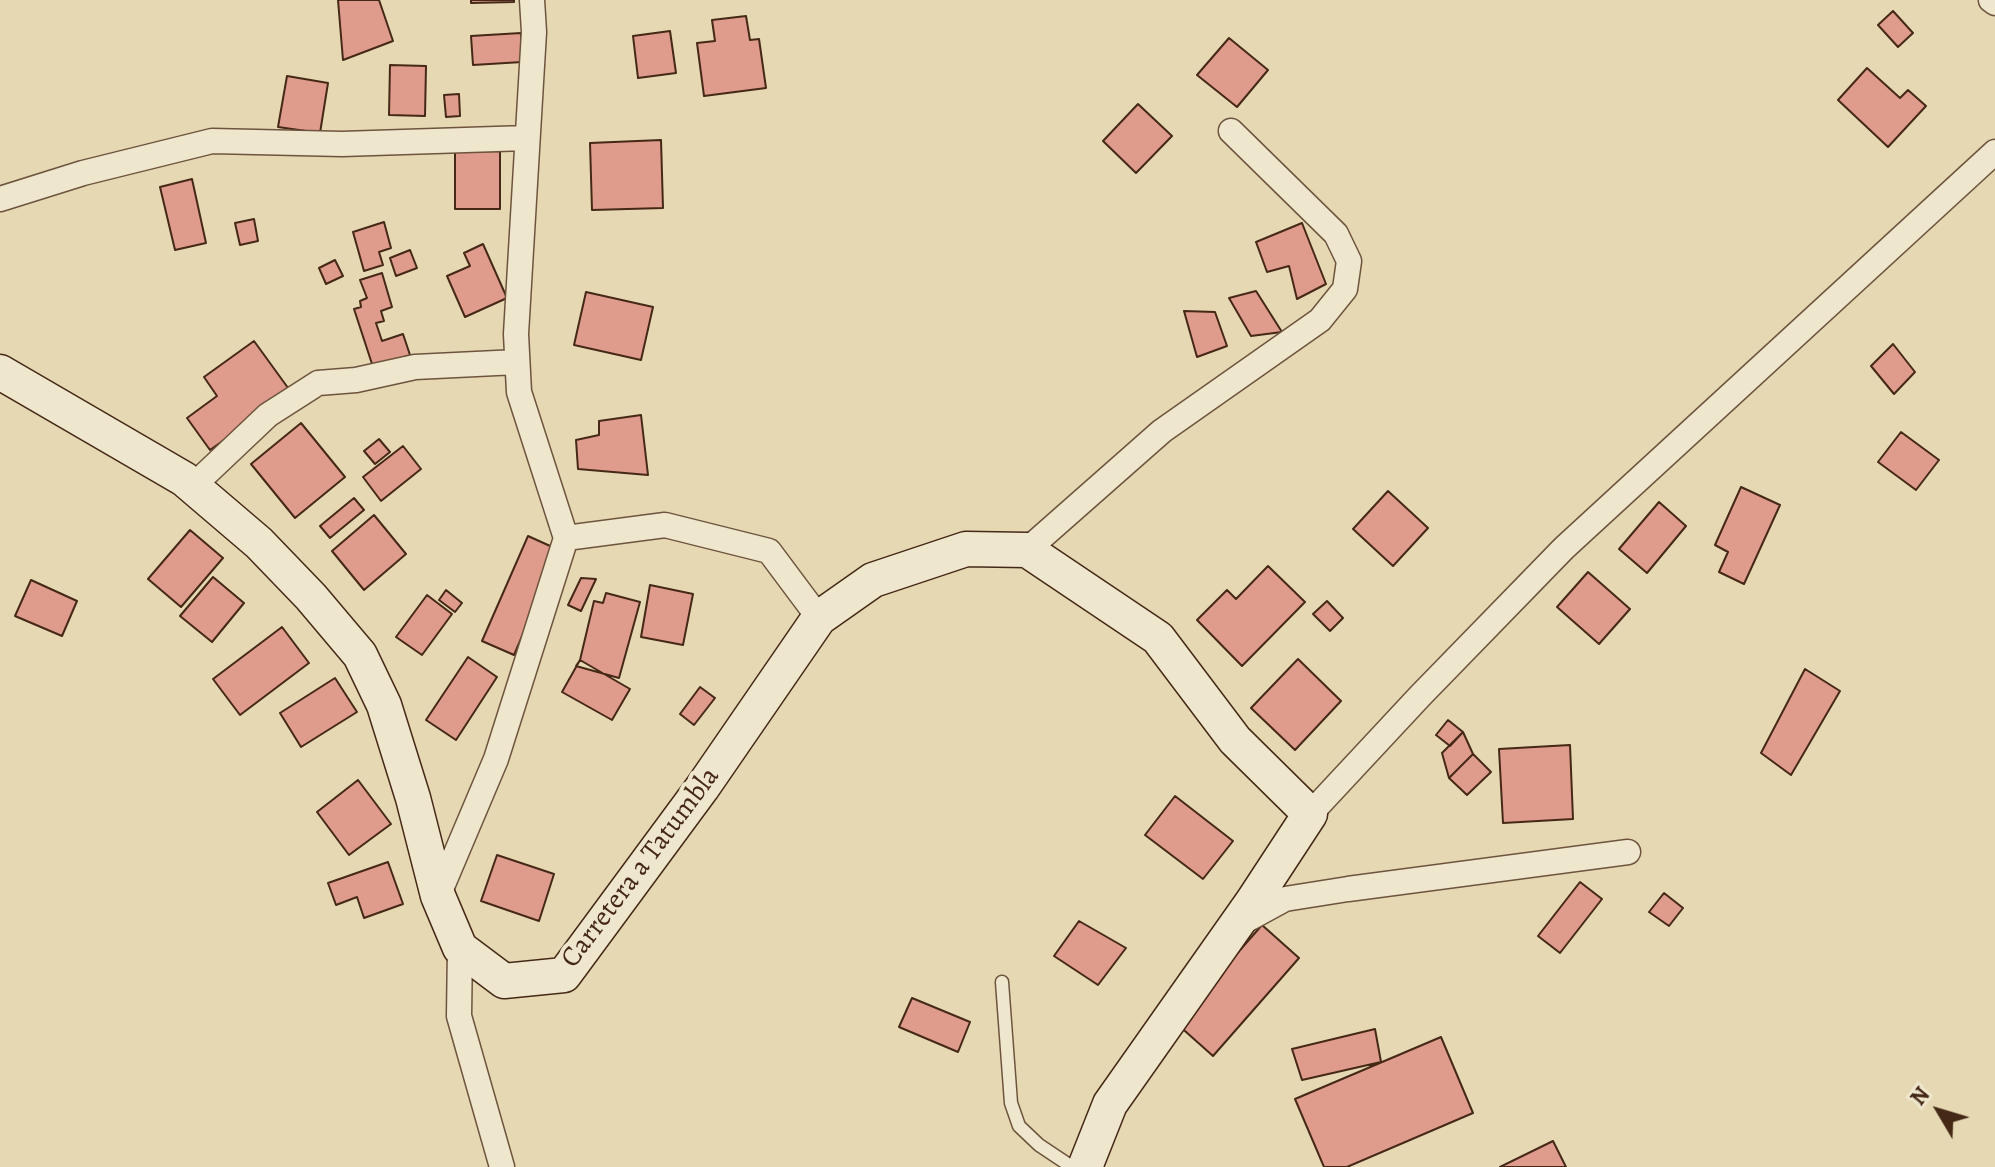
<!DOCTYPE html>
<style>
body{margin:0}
#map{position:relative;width:1995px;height:1167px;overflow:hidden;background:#e5d8b2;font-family:Alegreya,serif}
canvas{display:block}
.north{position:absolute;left:1899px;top:1071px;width:80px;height:80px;-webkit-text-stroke:6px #eee6cd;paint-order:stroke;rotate:308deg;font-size:22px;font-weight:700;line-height:32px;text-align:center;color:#462817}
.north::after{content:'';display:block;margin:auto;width:28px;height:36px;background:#462817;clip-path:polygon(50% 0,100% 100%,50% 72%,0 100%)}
</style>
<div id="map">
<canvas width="1995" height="1167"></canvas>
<div class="north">N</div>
</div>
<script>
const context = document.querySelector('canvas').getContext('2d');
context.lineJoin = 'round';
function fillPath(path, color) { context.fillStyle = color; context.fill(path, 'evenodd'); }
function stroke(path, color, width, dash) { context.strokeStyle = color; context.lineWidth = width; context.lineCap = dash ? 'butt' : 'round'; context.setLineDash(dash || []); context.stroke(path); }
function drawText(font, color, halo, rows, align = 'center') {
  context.font = font + ' Alegreya,serif'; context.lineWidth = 8; context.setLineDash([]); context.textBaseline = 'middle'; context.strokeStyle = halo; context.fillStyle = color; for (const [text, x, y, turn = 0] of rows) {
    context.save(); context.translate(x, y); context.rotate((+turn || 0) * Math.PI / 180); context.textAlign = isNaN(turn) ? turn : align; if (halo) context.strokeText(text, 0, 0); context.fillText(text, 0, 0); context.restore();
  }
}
const building = new Path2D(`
 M338 0H379L393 41 343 60Z
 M471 0H514V2L471 3Z
 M1893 11 1913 33 1898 47 1878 25Z
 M746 16 750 40 759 39 766 88 704 96 697 43 715 41 712 20Z
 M670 31 676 73 638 78 633 36Z
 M521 33 522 62 473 65 471 36Z
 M1229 38 1268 70 1237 107 1197 75Z
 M390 65 426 66 425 116 389 115Z
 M1867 68 1900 98 1908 90 1926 106 1888 147 1838 100Z
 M287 76 328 83 320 133 278 127Z
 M459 94 460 116 446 117 444 95Z
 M1138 104 1172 136 1136 173 1103 141Z
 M661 140 663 208 592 210 590 143Z
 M500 151V209H455V152Z
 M192 179 206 243 175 250 160 187Z
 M254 219 258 241 240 245 235 223Z
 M384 222 391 248 379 252 383 265 364 271 353 232Z
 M1302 223 1326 284 1297 299 1289 266 1267 272 1256 242Z
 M483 244 507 298 465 317 447 276 470 266 464 253Z
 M410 250 417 268 396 276 390 258Z
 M335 260 343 276 326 284 319 268Z
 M382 273 392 307 381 311 384 321 376 323 382 341 403 334 410 355 373 367 354 309 361 307 360 301 367 298 360 280Z
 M1256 291 1282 332 1251 336 1229 298Z
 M586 292 653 307 641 360 574 345Z
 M1184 311 1215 312 1227 346 1197 357Z
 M254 341 291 392 210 450 187 418 217 396 204 377Z
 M1893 344 1915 372 1894 394 1871 366Z
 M641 415 648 475 578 469 576 440 599 435V421Z
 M301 423 345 477 295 518 251 464Z
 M1901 432 1939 460 1916 490 1878 462Z
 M379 439 390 452 375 464 364 451Z
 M403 446 421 469 381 501 363 477Z
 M1741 487 1780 505 1744 584 1719 572 1728 552 1715 545Z
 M1388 491 1428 528 1393 566 1353 529Z
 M354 498 364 510 330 538 320 526Z
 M1659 502 1686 526 1647 573 1619 549Z
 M374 515 406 554 364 590 332 551Z
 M190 530 223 558 181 607 148 579Z
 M528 536 559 550 514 655 482 641Z
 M1268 566 1305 602 1242 666 1197 620 1227 590 1236 599Z
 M1588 572 1630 609 1599 644 1557 607Z
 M213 577 244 603 212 642 180 616Z
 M581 578 596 579 581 611 568 605Z
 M31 580 77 601 62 636 15 616Z
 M650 585 693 594 683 645 641 637Z
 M446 590 462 603 455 612 439 600Z
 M606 593 640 602 619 678 576 666 580 660 594 601 603 603Z
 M427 595 452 614 422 655 396 637Z
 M1327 601 1343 618 1330 631 1313 614Z
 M282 627 309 663 240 715 213 679Z
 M468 657 497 677 456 740 426 720Z
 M1298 659 1341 701 1295 750 1251 708Z
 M580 660 630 689 612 720 562 692Z
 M1805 669 1840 691 1791 775 1761 753Z
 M335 678 357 712 301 747 280 713Z
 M700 687 715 698 694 725 680 714Z
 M1448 720 1463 732 1450 746 1436 735Z
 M1463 732 1473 754 1449 778 1442 753Z
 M1570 745 1573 819 1503 823 1499 749Z
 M1473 754 1491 772 1467 795 1449 778Z
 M358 780 391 824 349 855 317 812Z
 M1175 796 1233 841 1203 879 1145 835Z
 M497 855 554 874 539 921 481 901Z
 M388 862 403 904 364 918 357 897 336 905 328 883Z
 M1580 882 1602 899 1560 953 1538 936Z
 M1664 893 1683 908 1669 926 1649 912Z
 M1079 921 1126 948 1098 985 1054 956Z
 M1262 925 1299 958 1213 1056 1176 1023Z
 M912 998 970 1022 958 1052 899 1027Z
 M1375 1029 1381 1062 1302 1080 1292 1049Z
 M1441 1037 1473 1113 1347 1167H1324L1295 1099Z
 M1553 1141 1566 1167H1500Z`);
fillPath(building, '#df9c8c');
stroke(building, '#462817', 2);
const lane = new Path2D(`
 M1002 982 1011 1103 1019 1126 1039 1145 1072 1167`);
const street = new Path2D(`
 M1991 0 1995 3
 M0 199 83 173 212 141 342 144 527 138
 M193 486 268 415 318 383 356 380 415 367 517 362
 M566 538 665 525 769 551 819 618
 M1027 550 1162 431 1320 320 1345 289 1349 261 1336 234 1231 131
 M1310 814 1420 696 1564 548 1995 152
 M438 896 496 759 566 538 519 392 516 334 534 32 532 0
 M1241 923 1285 899 1348 889 1628 852
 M460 948 459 1016 502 1167`);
const secondary = new Path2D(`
 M0 372 184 479 259 543 311 597 360 655 384 705 413 798 438 896 460 948 504 981 564 975 702 788 819 618 873 580 966 549 1027 550 1158 638 1235 740 1310 814 1253 901 1110 1104 1085 1167`);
stroke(lane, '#6e543e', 15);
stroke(street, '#6e543e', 27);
stroke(secondary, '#462817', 37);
stroke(lane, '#eee6cd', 12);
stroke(street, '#eee6cd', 24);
stroke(secondary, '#eee6cd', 34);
drawText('28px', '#462817', '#eee6cd', [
 ["Carretera a Tatumbla",641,868,-53]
]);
</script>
